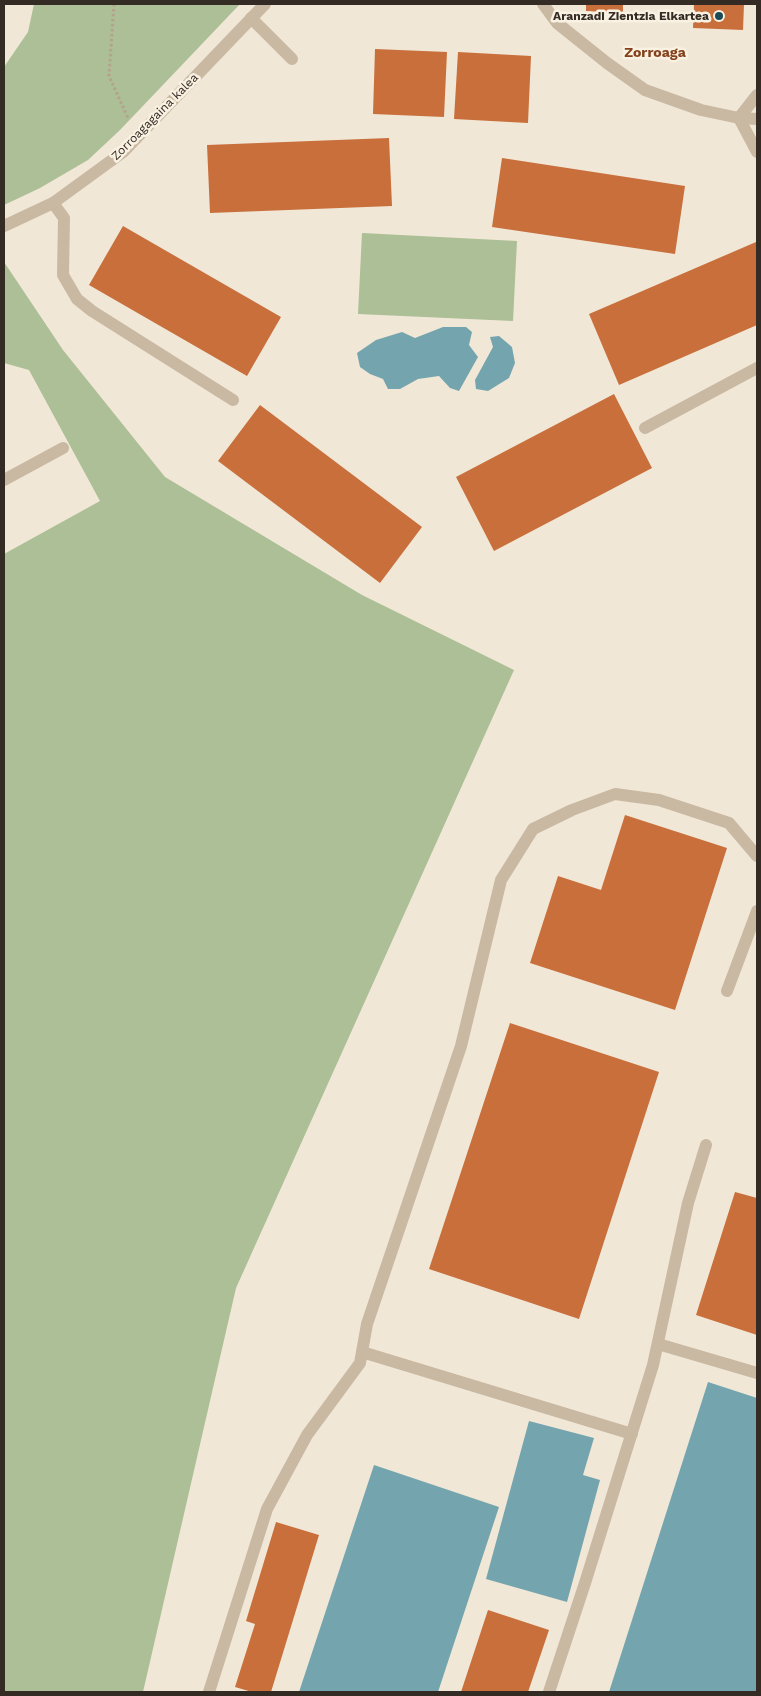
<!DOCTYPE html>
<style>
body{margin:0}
#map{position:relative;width:761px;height:1696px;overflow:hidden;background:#f1e7d6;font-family:"Work Sans",sans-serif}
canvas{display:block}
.frame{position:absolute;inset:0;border:5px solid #332b24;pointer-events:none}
</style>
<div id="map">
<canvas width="761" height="1696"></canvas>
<div class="frame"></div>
</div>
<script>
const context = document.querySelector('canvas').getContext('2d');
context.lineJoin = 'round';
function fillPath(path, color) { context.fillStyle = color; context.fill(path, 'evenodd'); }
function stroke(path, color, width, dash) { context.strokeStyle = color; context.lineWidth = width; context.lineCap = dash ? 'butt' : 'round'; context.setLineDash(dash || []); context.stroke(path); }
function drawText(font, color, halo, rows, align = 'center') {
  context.font = font + ' "Work Sans",sans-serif'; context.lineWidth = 5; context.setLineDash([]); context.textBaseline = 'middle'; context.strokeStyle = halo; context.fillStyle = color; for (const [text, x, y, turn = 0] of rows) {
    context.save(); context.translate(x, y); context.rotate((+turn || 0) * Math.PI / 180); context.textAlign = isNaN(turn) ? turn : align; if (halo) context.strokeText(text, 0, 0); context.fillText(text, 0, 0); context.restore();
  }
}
fillPath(new Path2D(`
 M34 4H240L120 130 88 160 40 188 4 205V67L28 32Z
 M362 233 517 241 513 321 358 314Z
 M4 262 63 350 165 477 362 595 514 670 236 1288 143 1692H4V554L100 501 29 370 4 363Z`), '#acbf96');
fillPath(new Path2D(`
 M443 327H466L472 332 469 345 478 357 459 391 450 388 439 376 418 379 400 389H388L383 379 370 374 360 367 357 353 376 340 402 332 415 338Z
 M499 336 512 347 515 363 509 378 488 391 476 389 475 380 493 347 490 337Z
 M708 1382 757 1398V1692H609Z
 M529 1421 594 1438 583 1475 600 1480 567 1602 486 1579Z
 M374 1465 499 1507 438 1692H299Z`), '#74a5ae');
fillPath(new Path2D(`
 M586 4H623V13L586 11Z
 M694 4H744L743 30 693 28Z
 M375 49 447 52 444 117 373 114Z
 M458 52 531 56 528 123 454 119Z
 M389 138 392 206 210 213 207 145Z
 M502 158 685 186 675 254 492 227Z
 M123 226 281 317 247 376 89 285Z
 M756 242 757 325 619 385 589 314Z
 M614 394 652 468 494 551 456 477Z
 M260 405 422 527 380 583 218 461Z
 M625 815 727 848 675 1010 530 963 558 876 601 890Z
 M510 1023 659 1072 579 1319 429 1269Z
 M735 1192 757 1198V1335L696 1315Z
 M276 1522 319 1535 271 1692H252L235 1687 255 1624 246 1621Z
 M488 1610 549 1630 528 1692H461Z`), '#c86f3c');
stroke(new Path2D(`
 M114 4 109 76 128 118`), '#b4a28c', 3, [2.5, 2.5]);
stroke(new Path2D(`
 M251 18 292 59
 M757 95 739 118 757 152
 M53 203 64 218 63 275 77 299 92 311 233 400
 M645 428 757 368
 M4 480 63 448
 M727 991 757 911
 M658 1344 757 1373
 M362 1352 632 1434
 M209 1692 267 1509 307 1435 360 1363 367 1324 461 1046 501 880 533 829 572 810 615 794 659 800 729 823 757 856
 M549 1692 585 1583 653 1365 688 1203 706 1145`), '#c9b8a2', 12);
stroke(new Path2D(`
 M543 4 557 23 607 63 645 90 701 110 739 118 757 119
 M4 226 53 203 123 152 265 4`), '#c9b8a2', 12);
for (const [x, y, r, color] of [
 [719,16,5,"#1a4a55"]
]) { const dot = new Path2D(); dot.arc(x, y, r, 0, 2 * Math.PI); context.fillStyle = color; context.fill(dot); stroke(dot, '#f9f1e1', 2); }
drawText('bold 12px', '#332b24', '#f9f1e1', [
 ["Aranzadi Zientzia Elkartea",709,16]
], 'right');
drawText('12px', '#332b24', '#f9f1e1', [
 ["Zorroagagaina kalea",155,117,-45]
]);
drawText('bold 14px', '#83411c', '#f9f1e1', [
 ["Zorroaga",655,53]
]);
</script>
